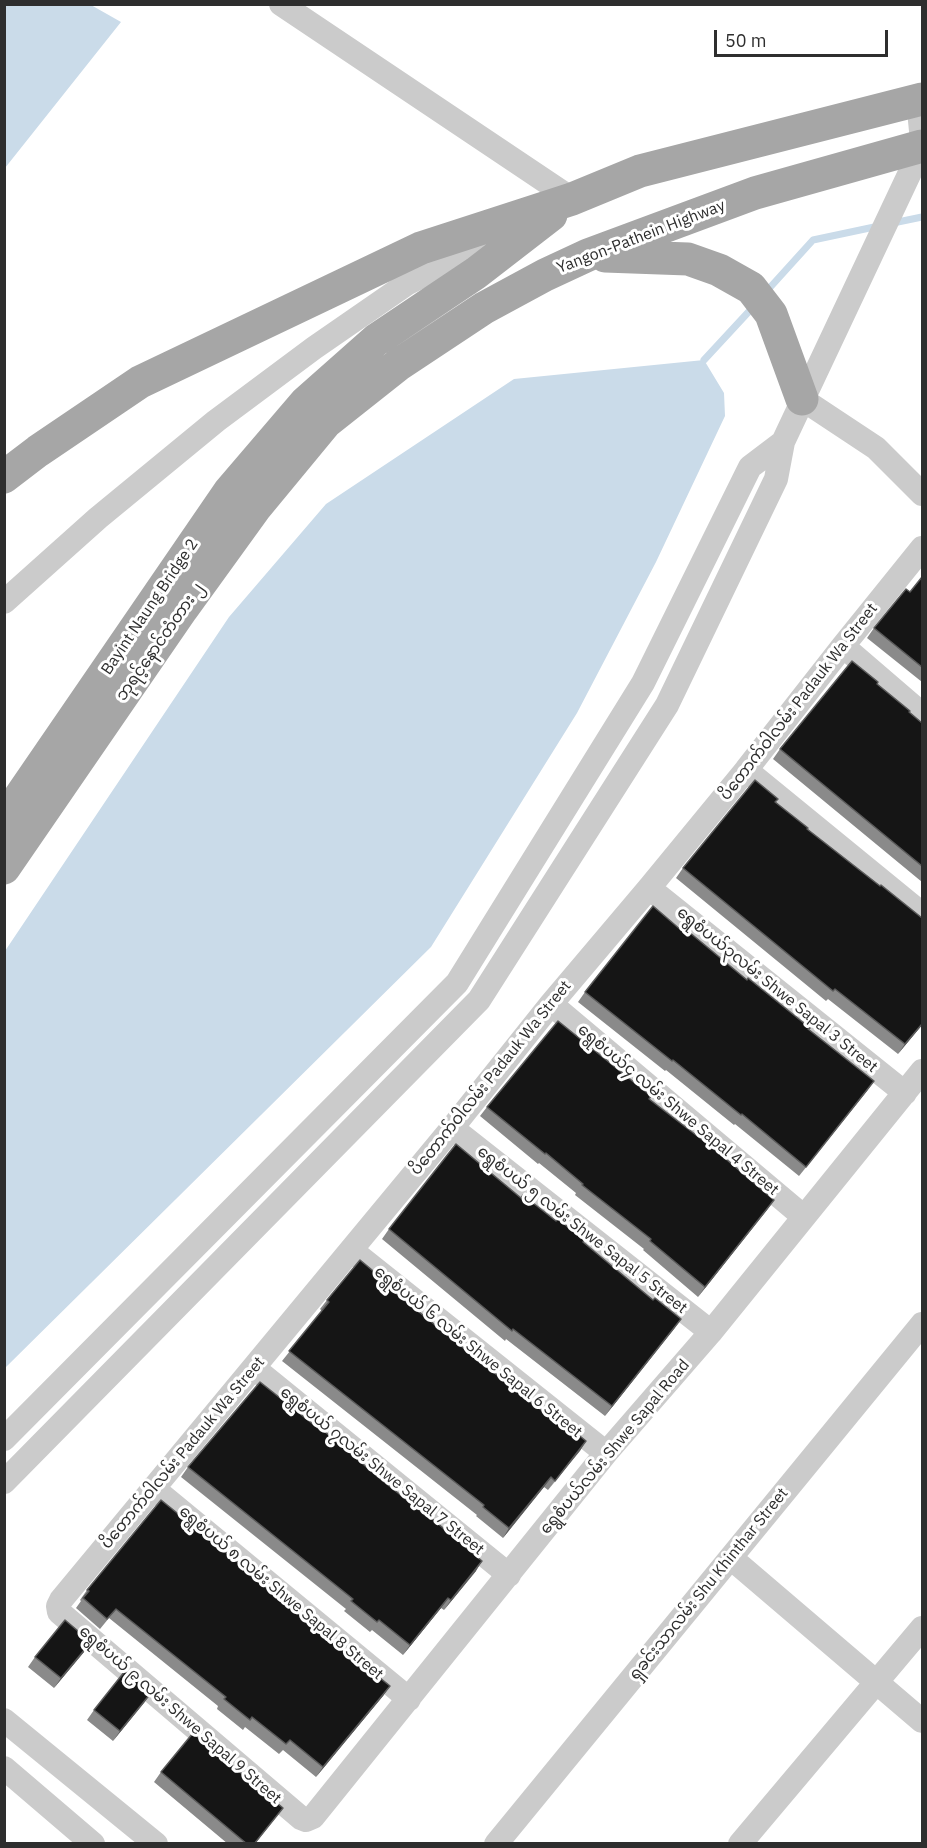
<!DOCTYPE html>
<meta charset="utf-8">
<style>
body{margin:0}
#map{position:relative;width:927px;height:1848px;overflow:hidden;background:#fff;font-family:"IBM Plex Sans",sans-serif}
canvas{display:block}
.frame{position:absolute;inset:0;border:6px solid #2e2e2e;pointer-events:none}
.scale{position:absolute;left:714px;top:30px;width:174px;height:27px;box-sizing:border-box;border:3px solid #2e2e2e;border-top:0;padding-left:8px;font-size:18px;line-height:21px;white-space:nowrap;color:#2e2e2e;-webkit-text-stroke:4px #fff;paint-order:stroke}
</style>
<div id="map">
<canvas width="927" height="1848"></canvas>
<div class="frame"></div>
<div class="scale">50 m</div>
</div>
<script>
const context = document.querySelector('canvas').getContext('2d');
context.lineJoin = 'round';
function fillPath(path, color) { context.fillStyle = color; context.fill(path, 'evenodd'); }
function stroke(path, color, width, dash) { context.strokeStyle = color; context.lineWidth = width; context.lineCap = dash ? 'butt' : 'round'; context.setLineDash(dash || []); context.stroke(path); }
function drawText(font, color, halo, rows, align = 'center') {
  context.font = font + ' "IBM Plex Sans","Noto Sans Myanmar",sans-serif'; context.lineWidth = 6; context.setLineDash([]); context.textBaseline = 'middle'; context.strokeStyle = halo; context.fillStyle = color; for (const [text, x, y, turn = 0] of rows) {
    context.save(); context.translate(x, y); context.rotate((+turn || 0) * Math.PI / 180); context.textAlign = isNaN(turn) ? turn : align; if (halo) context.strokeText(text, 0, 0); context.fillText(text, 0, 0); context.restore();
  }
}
fillPath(new Path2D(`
 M5 4 91 5 121 22 5 168Z
 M704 360 724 393 725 416 656 562 577 713 431 947 5 1368V951L229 617 326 504 514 379Z`), '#cadbe9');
stroke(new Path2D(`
 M893 223 922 217
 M765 293 813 240 879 226
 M704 360 754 306`), '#cadbe9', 7);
stroke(new Path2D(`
 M281 4 572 199 563 204
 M918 100 922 141
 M802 399 876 448 922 494
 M922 548 843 646 746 770 649 888 551 1004 452 1128 61 1600 58 1606 59 1612 301 1818 306 1820 313 1817 606 1453 711 1332 922 1071
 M4 602 98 518 216 421 314 348 408 283 508 232
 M843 646 922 714
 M746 770 922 914
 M649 888 905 1093
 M551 1004 804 1217
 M452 1128 711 1332
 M351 1250 606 1453
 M254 1368 509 1575
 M4 1439 457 983 643 683 750 467 783 442
 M4 1482 479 1000 667 705 776 479 783 442 922 147
 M153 1488 409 1699
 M731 1558 922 1721
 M4 1720 156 1844
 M4 1768 93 1844
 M496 1844 922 1324
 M740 1844 922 1628`), '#cbcbcb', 24);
stroke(new Path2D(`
 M605 256 688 259 719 270 751 288 771 314 802 399
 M4 477 38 451 140 382 421 248 572 199 640 171 922 99
 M4 820 229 492 306 402 376 340 476 273 551 215
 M4 868 182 609 255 508 326 422 398 365 484 308 545 275 588 255 755 193 922 146`), '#a6a6a6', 33);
fillPath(new Path2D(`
 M922 577V682L867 638 874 628 910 592Z
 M877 684 922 723V882L773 759 780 749Z
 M776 802 807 829 880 886 922 918V1025L898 1054 828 999 826 1001 676 878 683 868Z
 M681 930 747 980 874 1081 799 1176 735 1124 734 1125 666 1070 665 1071 578 1002 585 992Z
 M650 1099 774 1200 698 1297 643 1250 644 1249 575 1195 576 1193 539 1163 538 1164 480 1116 487 1107Z
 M521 1198 556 1221 653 1300 681 1319 605 1416 506 1339 505 1341 382 1239 389 1229Z
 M382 1282 558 1423 586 1441 548 1490 544 1487 503 1538 476 1516 477 1515 282 1361 322 1311 320 1309 327 1300Z
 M188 1467 476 1571 444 1610 441 1608 403 1655 372 1630 370 1632 344 1611 346 1609 181 1477Z
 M248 1574 390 1686 383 1696 316 1777 283 1750 279 1754 245 1727 243 1730 217 1709 218 1706 109 1618 100 1629 76 1608 81 1601 80 1600 87 1590Z
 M91 1642 84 1652 54 1688 28 1667 35 1657Z
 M151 1693 113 1741 87 1720 94 1710Z
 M161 1772 283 1808 255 1844H228L154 1782Z`), '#8a8a8a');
fillPath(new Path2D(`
 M922 1024V1025L898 1054 905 1044Z
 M874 1081 867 1091 799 1176 806 1167Z
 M774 1200 767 1210 698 1297 705 1287Z
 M681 1319 674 1329 605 1416 612 1406Z
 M586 1441 580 1451 548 1490 555 1481Z
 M551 1477 544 1487 503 1538 509 1528Z
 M482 1561 476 1571 444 1610 451 1600Z
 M448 1598 441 1608 403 1655 410 1645Z
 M91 1642 84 1652 54 1688 61 1678Z
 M390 1686 383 1696 316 1777 323 1767Z
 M151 1693 144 1703 113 1741 120 1731Z`), '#5b5b5b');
const building = new Path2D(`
 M922 577V667L874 628 906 589 910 592Z
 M852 661 878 682 877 684 910 711 909 712 922 723V866L780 749Z
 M755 780 778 799 775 802 808 828 807 829 880 886 881 885 922 918V1024L905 1044 835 989 833 991 683 868Z
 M653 906 681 930 683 927 747 980 748 978 810 1028 808 1029 874 1081 806 1167 742 1114 741 1115 673 1060 672 1061 585 992Z
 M558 1021 651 1096 649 1099 713 1148 774 1200 705 1287 650 1241 651 1239 582 1185 583 1184 546 1153 545 1154 487 1107Z
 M456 1144 521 1198 523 1195 556 1221 558 1219 584 1240 583 1242 653 1300 655 1298 681 1319 612 1406 513 1329 512 1331 389 1229Z
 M360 1260 384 1280 382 1282 518 1392 558 1423 560 1420 586 1441 555 1481 551 1477 509 1528 483 1507 484 1505 289 1351 329 1302 327 1300Z
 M260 1382 323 1432 324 1431 383 1481 422 1512 423 1511 482 1561 451 1600 448 1598 410 1645 379 1620 377 1622 351 1601 353 1599 188 1467Z
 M161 1500 249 1571 248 1573 326 1636 327 1635 390 1686 323 1767 290 1740 286 1744 252 1717 250 1720 224 1699 226 1697 116 1609 107 1619 83 1598 89 1591 87 1590Z
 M65 1620 91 1642 61 1678 35 1657Z
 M125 1671 151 1693 120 1731 94 1710Z
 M193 1733 283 1808 254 1844H247L161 1772Z`);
fillPath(building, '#151515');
stroke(building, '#5b5b5b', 1.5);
drawText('16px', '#2e2e2e', '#fff', [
 ["Yangon-Pathein Highway",641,237,-21],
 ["Bayint Naung Bridge 2",150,607,-56],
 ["ဘုရင့်နောင်တံတား ၂",160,642,-55],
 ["ပိတောက်ဝါလမ်း Padauk Wa Street",799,702,-52],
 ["ရွေစံပယ်၃လမ်း Shwe Sapal 3 Street",777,990,39],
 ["ပိတောက်ဝါလမ်း Padauk Wa Street",491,1078,-51],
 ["ရွေစံပယ်၄ လမ်း Shwe Sapal 4 Street",678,1110,40],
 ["ရွေစံပယ် ၅ လမ်း Shwe Sapal 5 Street",582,1230,38],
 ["ရွေစံပယ် ၆ လမ်း Shwe Sapal 6 Street",478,1352,39],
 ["ရွေစံပယ်လမ်း Shwe Sapal Road",615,1447,-50],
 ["ပိတောက်ဝါလမ်း Padauk Wa Street",183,1453,-50],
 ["ရွေစံပယ် ၇လမ်း Shwe Sapal 7 Street",382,1471,39],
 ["ရှခင်းသာလမ်း Shu Khinthar Street",709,1584,-51],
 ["ရွေစံပယ် ၈ လမ်း Shwe Sapal 8 Street",281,1593,40],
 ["ရွေစံပယ် ၉ လမ်း Shwe Sapal 9 Street",180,1715,41]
]);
</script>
